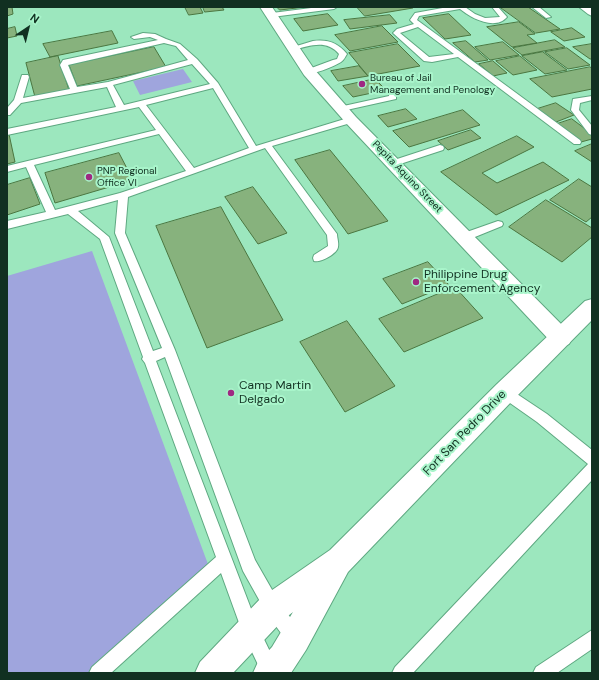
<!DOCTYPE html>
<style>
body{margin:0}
#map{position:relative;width:599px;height:680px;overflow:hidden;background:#9ce7be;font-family:"DM Sans",sans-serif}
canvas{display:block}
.frame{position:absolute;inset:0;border:8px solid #113021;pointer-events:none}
.north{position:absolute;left:8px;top:8px;width:40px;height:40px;-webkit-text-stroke:3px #a9f5cb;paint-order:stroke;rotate:35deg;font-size:11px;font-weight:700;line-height:16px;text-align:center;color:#113021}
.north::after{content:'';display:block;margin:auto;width:14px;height:18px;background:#113021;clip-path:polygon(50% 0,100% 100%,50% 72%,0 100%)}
</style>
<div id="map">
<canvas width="599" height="680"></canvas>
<div class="frame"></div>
<div class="north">N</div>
</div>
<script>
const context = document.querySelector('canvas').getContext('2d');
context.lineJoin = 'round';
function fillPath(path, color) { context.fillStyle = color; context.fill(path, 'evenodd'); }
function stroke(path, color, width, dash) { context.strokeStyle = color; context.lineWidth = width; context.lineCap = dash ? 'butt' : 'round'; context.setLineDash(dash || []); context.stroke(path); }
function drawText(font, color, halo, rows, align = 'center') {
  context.font = font + ' "DM Sans",sans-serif'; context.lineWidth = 4; context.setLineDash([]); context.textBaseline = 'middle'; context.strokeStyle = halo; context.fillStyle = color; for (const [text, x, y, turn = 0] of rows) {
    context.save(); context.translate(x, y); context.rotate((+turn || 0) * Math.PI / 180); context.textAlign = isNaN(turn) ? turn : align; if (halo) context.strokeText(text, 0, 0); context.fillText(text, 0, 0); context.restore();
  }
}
fillPath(new Path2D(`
 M183 69 192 82 140 95 133 81Z
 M92 251 212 575 108 673H7V276Z`), '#9fa5dd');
const building = new Path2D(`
 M12 7 13 14 7 16V8Z
 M185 7H200L203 13 189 15Z
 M203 7H222L224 10 205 12Z
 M277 7H305L280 10Z
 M357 7H412L413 8 365 16Z
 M500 7H528L560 29 536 33Z
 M328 14 338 25 303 31 294 19Z
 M449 14 471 35 445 39 423 18Z
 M390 15 397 23 350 29 344 20Z
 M519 22 535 34 527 35 537 43 512 47 487 27Z
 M382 26 398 42 350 51 335 35Z
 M15 27 17 36 7 38V29Z
 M572 28 585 37 564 41 551 32Z
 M112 31 118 43 50 57 43 44Z
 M555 40 565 47 522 55 513 48Z
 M466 41 488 60 475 62 453 43Z
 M503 42 519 55 490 60 475 47Z
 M398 44 420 66 368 76 349 53Z
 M592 44V59H590L573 47Z
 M154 47 166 67 77 86 69 65Z
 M567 48 590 65 568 69 545 52Z
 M543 52 567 70 545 74 522 56Z
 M58 56 69 90 35 97 26 63Z
 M520 56 537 70 513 75 496 61Z
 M493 61 507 73 493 76 479 64Z
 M359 66 368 76 338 81 331 71Z
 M590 67 592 68V89L552 97 530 79Z
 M375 79 386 90 353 97 343 86Z
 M556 103 574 115 556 122 537 109Z
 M406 109 417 119 388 127 378 116Z
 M463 110 480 125 409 147 393 131Z
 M572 119 592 134V139L581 142 557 124Z
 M471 130 481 138 448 150 438 141Z
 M9 134 15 162 7 164V135Z
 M517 136 534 147 482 173 497 183 543 162 569 180 496 215 441 172Z
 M592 144V162L575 151Z
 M330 150 388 221 348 234 295 160Z
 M119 153 133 180 55 203 45 173Z
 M30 178 40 204 7 215V185Z
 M579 179 592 187V217L586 222 550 200Z
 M253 187 287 233 258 244 225 197Z
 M546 200 592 228V237L562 262 509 227Z
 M221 207 283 320 207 348 156 226Z
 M428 262 449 285 402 304 383 279Z
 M455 287 483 318 404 352 379 319Z
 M347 321 395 386 345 412 300 342Z`);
fillPath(building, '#87b27d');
stroke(building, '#4b7640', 1);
const service = new Path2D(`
 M319 7H337L334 9 272 17 269 15 272 13Z
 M448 7H465L475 14 485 18 500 17 492 7H498L507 17C495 31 471 18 460 9L419 16 417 20 580 140 581 142 580 144H574L458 57 432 62 424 61 393 33 397 29 414 24 410 20 415 13ZM418 27 454 54 429 57 400 33Z
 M532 7H539L551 17 546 18Z
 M143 33 155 34 166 39 180 44 197 59 218 83 256 146 348 118H351L355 120 354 122 272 146 337 234C337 238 339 243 338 247 337 254 320 263 314 261L313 258 314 255 328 246 327 235 265 148 128 197 125 233 175 350 255 560 279 602 301 632 304 638 301 644 295 647 289 644 267 614 243 571 165 357 156 361 258 627 279 670 278 673H262L242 631 221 573 111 673H89L92 667 216 557 145 363 142 359 143 357 100 239 68 214 7 229V221L46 212 26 167 7 172V166L156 130 139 107 7 135V129L116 107 107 87 21 103 10 115H7V108L14 100 22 75H28L29 77 23 98 70 89 60 65 63 60 158 40 150 37 134 39 131 37ZM164 43 176 46 188 60 108 82 77 87 68 65ZM192 64 210 84 124 105 113 85ZM213 88 249 148 194 168 146 105ZM159 134 186 171 120 193 55 210 34 165ZM118 200 115 233 162 348 153 351 109 237 78 211Z
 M313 41C328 39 338 43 347 54 345 57 344 60 341 62 335 66 313 75 306 74V70L333 60 337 59 339 54C326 39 310 46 293 50L290 48Z
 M390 91H396V99L342 111 338 109 339 107 389 96Z
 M592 96V100L580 103 579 110 592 126V135L589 134 571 110 573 99Z
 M440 145 443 146 444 148 443 150 394 166 390 163 391 161Z
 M498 221 502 222 503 224 502 226 465 241 461 240 460 237 461 234Z
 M505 386 547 414 592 450V480L413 673H392L395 667 588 464 537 422 500 396 499 392 500 388Z
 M592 630V649L557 673H533L536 667Z`);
const minor = new Path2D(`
 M260 7H272L314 69 356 117 569 332 572 338 569 344 561 347 553 344 346 123 304 75Z`);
const secondary = new Path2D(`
 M579 7H592V16L588 14Z
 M592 299V320L513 400 348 572 306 650 291 673H253L258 662 272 647 293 612 284 619 233 673H195L200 662 262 597 330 550 497 384 585 301Z`);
stroke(service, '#5ea881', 2);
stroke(minor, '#5ea881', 2);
stroke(secondary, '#5ea881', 2);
fillPath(service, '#fff');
fillPath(minor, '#fff');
fillPath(secondary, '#fff');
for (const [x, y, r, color] of [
 [362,84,4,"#9f2882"],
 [89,177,4,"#9f2882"],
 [416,282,4,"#9f2882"],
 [231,393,4,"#9f2882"]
]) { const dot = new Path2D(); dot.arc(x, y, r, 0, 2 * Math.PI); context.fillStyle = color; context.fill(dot); stroke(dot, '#a9f5cb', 1.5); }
drawText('10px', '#113021', '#a9f5cb', [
 ["Bureau of Jail",370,78],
 ["Management and Penology",370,90],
 ["PNP Regional",97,171],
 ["Office VI",97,183]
], 'left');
drawText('10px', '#113021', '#a9f5cb', [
 ["Pepita Aquino Street",407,177,46]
]);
drawText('12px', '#113021', '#a9f5cb', [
 ["Philippine Drug",424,275],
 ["Enforcement Agency",424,289],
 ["Camp Martin",239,386],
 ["Delgado",239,400]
], 'left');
drawText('12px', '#113021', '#a9f5cb', [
 ["Fort San Pedro Drive",465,433,-46]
]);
</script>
